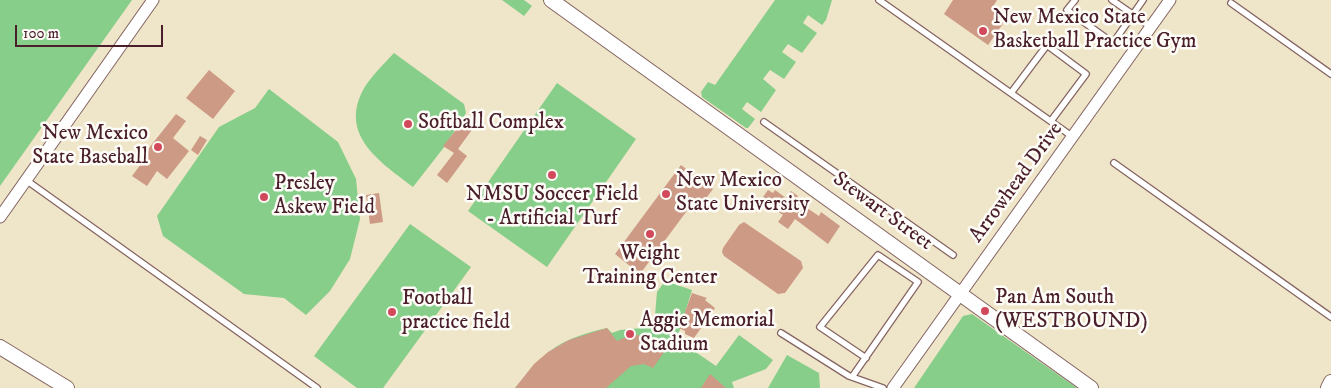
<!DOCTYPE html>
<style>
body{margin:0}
#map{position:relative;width:1331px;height:388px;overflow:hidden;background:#efe5c8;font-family:"IM FELL DW Pica",serif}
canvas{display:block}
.scale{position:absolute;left:15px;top:25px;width:148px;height:22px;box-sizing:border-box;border:2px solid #4a1f2b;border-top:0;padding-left:6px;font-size:15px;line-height:18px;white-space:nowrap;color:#4a1f2b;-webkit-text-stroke:4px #fdfcf7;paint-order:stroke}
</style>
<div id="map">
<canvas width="1331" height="388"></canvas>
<div class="scale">100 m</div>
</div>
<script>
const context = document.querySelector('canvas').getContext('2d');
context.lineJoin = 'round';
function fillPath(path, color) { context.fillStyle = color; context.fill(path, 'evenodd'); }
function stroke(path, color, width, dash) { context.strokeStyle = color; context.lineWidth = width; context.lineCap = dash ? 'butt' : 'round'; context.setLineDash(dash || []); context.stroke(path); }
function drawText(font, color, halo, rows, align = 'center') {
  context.font = font + ' "IM FELL DW Pica",serif'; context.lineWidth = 5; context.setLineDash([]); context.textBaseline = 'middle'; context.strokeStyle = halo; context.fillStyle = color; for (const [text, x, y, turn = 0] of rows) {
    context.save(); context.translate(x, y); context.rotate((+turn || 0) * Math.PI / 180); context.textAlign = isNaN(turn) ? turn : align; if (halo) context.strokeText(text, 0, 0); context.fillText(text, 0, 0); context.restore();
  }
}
fillPath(new Path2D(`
 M0 0H132L0 186Z
 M502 0H524L532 6 524 16Z
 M775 0H832L826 20 822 25 808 15 803 23 817 33 802 53 788 44 782 52 796 62 784 79 770 70 763 79 776 90 761 112 747 102 742 109 755 119 748 128H746L702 97 701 92 708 82 715 85Z
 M394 53 464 104 466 113 445 146 413 187C382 163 340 137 362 92 369 78 383 65 394 53Z
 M557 83 636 139 547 267 468 211Z
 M269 89 338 142 356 179 360 219 350 259 330 291 306 315 284 298 244 294 163 236 157 216 219 127 255 108Z
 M410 224 471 267 383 388H357L314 356Z
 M665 281 692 290 679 332 675 338 716 366 739 335 773 360 766 369 732 382 734 388H515L541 358H542C559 341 584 333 607 328L612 333 620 330 654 327 657 292Z
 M972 314 1077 388H914L963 316Z
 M787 355 819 373 820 388H768Z`), '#86ce89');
fillPath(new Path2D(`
 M953 0H997L992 8 1007 18 988 45 944 14Z
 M209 70 235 91 213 119 186 98Z
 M176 114 186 121 173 138 189 151 167 179 157 171 147 186 132 176 144 160 141 158Z
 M464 120 474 127 458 149 467 156 447 183 437 175 454 153 443 146Z
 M200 136 207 140 198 155 191 150Z
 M681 165 713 189 695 213 689 208 640 274 615 254Z
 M768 190 773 193 775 190 786 198 791 191 798 196 795 200 819 216 821 212 840 226 828 244 795 219 788 229 778 222 783 215 776 210 778 208 763 197Z
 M379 193 383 222 370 224 366 195Z
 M744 222 801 261 803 268 785 293 778 294 724 256 722 252 723 248 739 225Z
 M692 293 707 298 705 300 715 308 694 338 685 334V331L679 328Z
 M607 328 617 341 626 337 637 335 659 339 669 345 653 368 644 364 631 366 606 388H515L534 364 548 352 569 340Z
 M710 374 726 388H701Z`), '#cd9a85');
const service = new Path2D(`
 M879 0 1073 137
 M1075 0 1067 10 1113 43 1143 0
 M1112 0 1151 27
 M1231 3 1331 74
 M1011 93 1047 45 1086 74 1051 121
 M764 122 953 255
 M1114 163 1331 317
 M26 180 317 388
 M781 333 849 376 883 388
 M852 377 918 282 878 255 820 327 866 358`);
const minor = new Path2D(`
 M0 217 153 0
 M893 388 1170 0`);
const tertiary = new Path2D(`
 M551 0 1091 388
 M0 347 67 388
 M1328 388 1331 382`);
stroke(service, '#846462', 8);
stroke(minor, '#846462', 13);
stroke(tertiary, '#846462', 16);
stroke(service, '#fff', 5.5);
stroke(minor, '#fff', 11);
stroke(tertiary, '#fff', 14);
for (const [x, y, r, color] of [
 [983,31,5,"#d1495b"],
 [408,124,5,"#d1495b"],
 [158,147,5,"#d1495b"],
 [552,175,5,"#d1495b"],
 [666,194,5,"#d1495b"],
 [264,197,5,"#d1495b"],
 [650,234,5,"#d1495b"],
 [985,311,5,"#d1495b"],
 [392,312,5,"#d1495b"],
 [630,334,5,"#d1495b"]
]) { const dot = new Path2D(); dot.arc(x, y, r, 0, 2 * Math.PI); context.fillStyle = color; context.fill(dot); stroke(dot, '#fdfcf7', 2); }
drawText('21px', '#4a1f2b', '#fdfcf7', [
 ["New Mexico State",993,19],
 ["Basketball Practice Gym",993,43],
 ["Softball Complex",418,124],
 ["New Mexico",148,135,"right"],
 ["State Baseball",148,159,"right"],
 ["New Mexico",676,182],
 ["State University",676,206],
 ["Presley",274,185],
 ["Askew Field",274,209],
 ["NMSU Soccer Field",552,196,"center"],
 ["- Artificial Turf",552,220,"center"],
 ["Weight",650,255,"center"],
 ["Training Center",650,279,"center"],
 ["Pan Am South",995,299],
 ["(WESTBOUND)",995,323],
 ["Football",402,300],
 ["practice field",402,324],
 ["Aggie Memorial",640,322],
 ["Stadium",640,346]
], 'left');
drawText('21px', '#4a1f2b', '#fdfcf7', [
 ["Arrowhead Drive",1017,183,-54],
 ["Stewart Street",882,212,36]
]);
</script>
